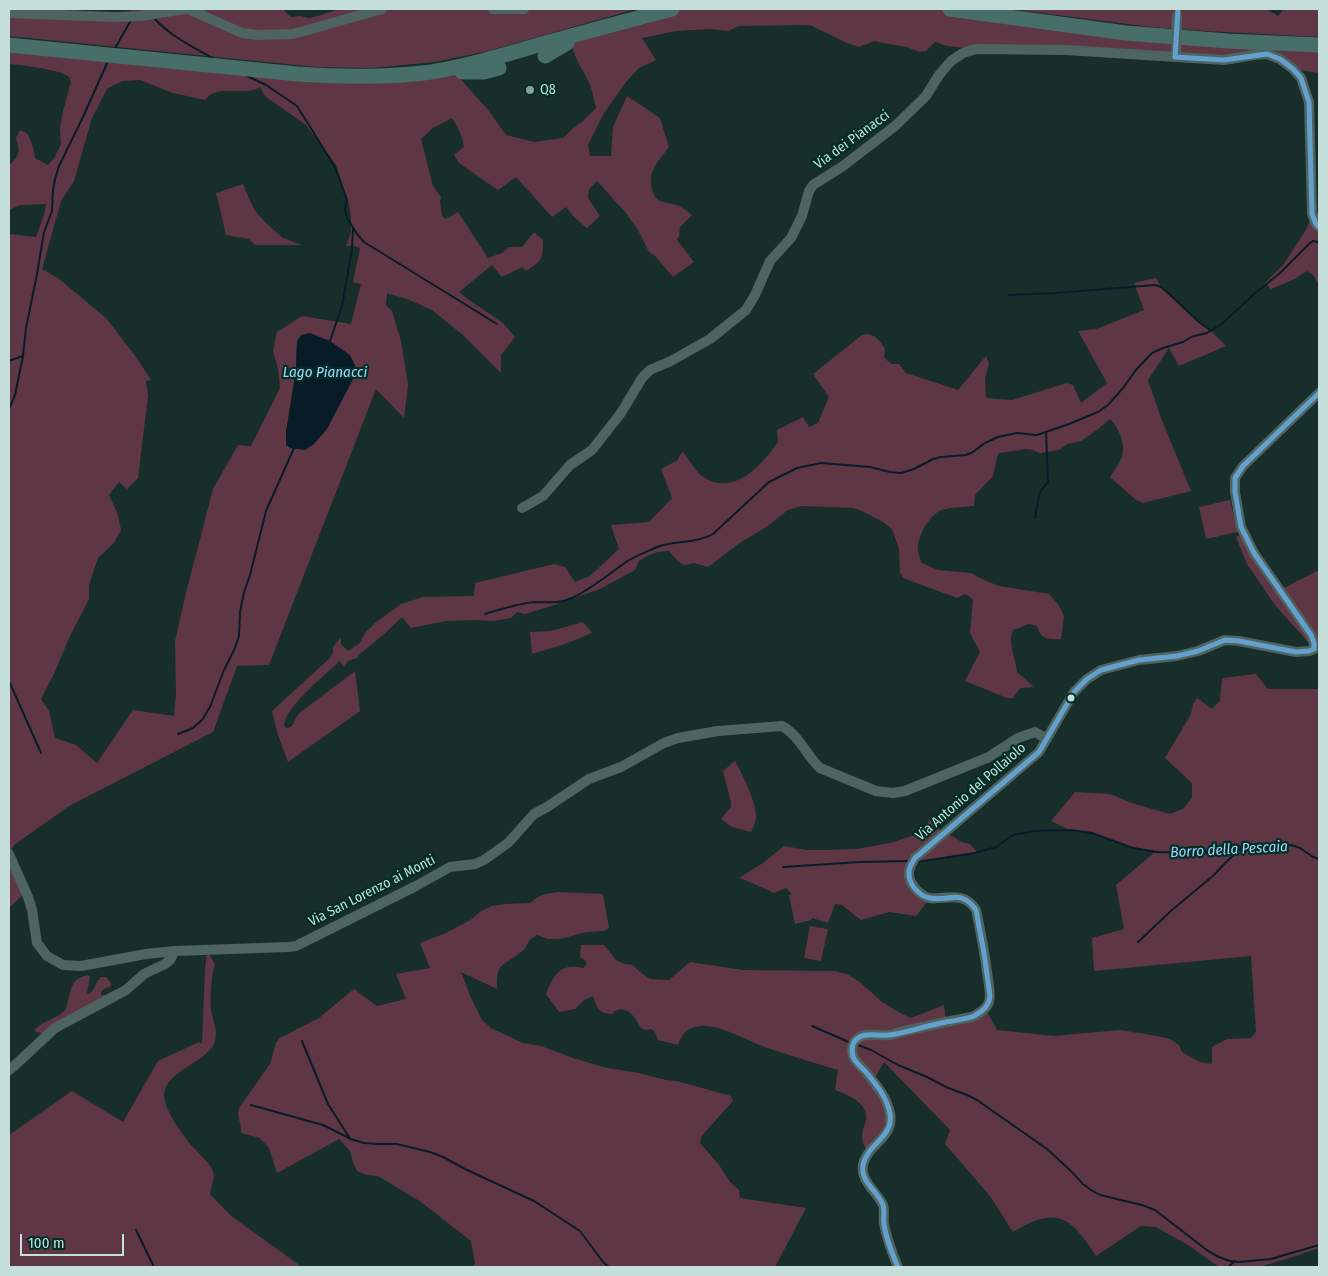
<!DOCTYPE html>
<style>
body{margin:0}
#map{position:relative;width:1328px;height:1276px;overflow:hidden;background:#172e2b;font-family:"Fira Sans Condensed",sans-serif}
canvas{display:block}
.frame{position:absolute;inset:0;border:10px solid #c4dfd9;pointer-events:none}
.scale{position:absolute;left:20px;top:1234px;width:104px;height:22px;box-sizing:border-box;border:2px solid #c4dfd9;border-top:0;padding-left:6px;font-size:15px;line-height:18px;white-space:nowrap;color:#c4dfd9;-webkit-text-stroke:4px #012e27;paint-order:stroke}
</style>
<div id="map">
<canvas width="1328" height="1276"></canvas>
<div class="frame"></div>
<div class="scale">100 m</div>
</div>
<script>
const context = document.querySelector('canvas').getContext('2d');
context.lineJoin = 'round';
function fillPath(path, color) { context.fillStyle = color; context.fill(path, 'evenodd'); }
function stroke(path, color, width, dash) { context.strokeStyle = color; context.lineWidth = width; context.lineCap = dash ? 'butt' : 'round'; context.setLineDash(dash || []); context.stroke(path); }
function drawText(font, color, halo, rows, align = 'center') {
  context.font = font + ' "Fira Sans Condensed",sans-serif'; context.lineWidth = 4.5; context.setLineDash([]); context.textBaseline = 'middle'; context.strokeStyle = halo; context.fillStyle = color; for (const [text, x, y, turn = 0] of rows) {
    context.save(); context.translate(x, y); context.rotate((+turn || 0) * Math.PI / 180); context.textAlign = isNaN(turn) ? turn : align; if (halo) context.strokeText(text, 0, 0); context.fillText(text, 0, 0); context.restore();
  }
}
fillPath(new Path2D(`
 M132 9H284L286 13 291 17 300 16 309 18 318 16 340 9H636L488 51 435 62 371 68 316 67 9 36V13L129 16Z
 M672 9H950L1319 45V73L1293 69 1267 54 1224 60 976 49 946 46 939 43 935 42 926 51 919 52 907 47 889 44 874 41 859 47 847 43 810 25 738 26 729 31 710 29 676 31 642 38 656 60 639 68 626 82 604 113 588 145 590 156H611L613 127 627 96 660 118 669 147C658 162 646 172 653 192 654 196 656 199 660 201 663 202 668 203 672 204 679 205 686 210 692 215L680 227 679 236 677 240 694 262 673 277 655 256 649 252 638 230 626 213 597 181 589 189 588 198 600 216 587 228 574 217 566 207 552 217 516 177 498 190 459 163 454 155 464 147C462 136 459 128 452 118L433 128 421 139 433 186 441 197 440 201 442 216 446 219 458 212 488 258 502 253 509 247H522L534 232 543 240C543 259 542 261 526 271L522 267 502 277 492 265 459 292 469 300 503 323 515 337 501 355V373L463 335 432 310 407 299 387 293 386 305 392 311 401 341 408 385 404 418 376 389 269 665 237 666 213 732 69 806 14 845 10 855 26 892 9 908V234L36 237 44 215 46 204 20 205 9 210V166C19 155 21 153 16 138L20 130 28 134 33 147 35 158 48 165 55 157 61 144 60 129 63 111 71 82C69 78 70 77 66 75 54 69 23 65 9 64V45L298 74 455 73 488 110 506 135 534 142 563 138 573 128 582 122 596 108C594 100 593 92 590 85 584 70 572 57 572 41ZM140 80 173 93 205 100C207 98 209 96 211 94 226 86 246 96 260 87L265 96 306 125 336 165 349 204 351 217V233L346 246H355L360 248 353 282 361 284 351 324 302 316 277 332 273 351 278 369 280 388 251 446 238 445 213 489 186 593 175 641 176 693 174 716 133 710 97 763 76 745 55 738 49 711 41 699 54 674 70 636 89 599V585L98 558 114 543 121 530 118 515 109 495 119 482 127 489 138 478 148 396 146 381 151 380 136 357 106 318 58 278 42 269 61 201 74 181 92 118 107 89 122 81ZM297 341 354 377 327 429 286 445V432L296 370Z
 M1011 9H1266L1278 16 1284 9H1319V37L1205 31 1151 27Z
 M243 184 250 201 256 212 266 223 283 238 302 245H255L249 239 226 235 216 193Z
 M1319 211V286L1314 276 1307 271 1295 279 1271 289 1265 283 1284 264 1307 228 1312 214Z
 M1156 278 1161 287 1199 322 1211 331 1226 346 1179 366 1169 348 1148 380 1161 418 1191 491 1143 503 1135 499 1110 477C1114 471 1118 465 1121 459 1127 447 1119 427 1110 419L1097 430 1081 441 1067 444 1059 450 1040 453 1033 450 1026 449 999 453 997 457 993 476 975 495 974 506C965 507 947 507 939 511 929 517 920 533 918 544 917 551 919 557 922 563L938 570 971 573 984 580 999 586 1049 594 1058 604 1064 616 1061 639C1048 639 1041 640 1037 626L1029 624 1013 630C1007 644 1016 658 1017 672L1034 687 1020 688 1013 698H1007L965 681 980 652 970 633 973 599 965 594 957 598 903 578 900 572 899 549 892 529 883 522 862 511 853 508 802 506 788 510 765 528 741 542 708 567 694 563 684 565 678 561 669 551 658 552 647 556 639 561 635 570 600 589 551 606 525 614 517 612 511 618 493 621 474 620 446 621 411 628 402 617 384 634 360 654 357 658 348 661 344 667 340 661C326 674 284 708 284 726L286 728C294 728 293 722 297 716 298 714 300 713 302 711L355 671 360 711 288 762 278 735 272 711 330 658 333 653V647L341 637V644L348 651 359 644 366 632 375 623 401 604 423 597 474 596 475 583 554 564 565 567 575 582 590 576 619 549 611 525 649 522 672 498 661 469 678 460 679 456 683 452C689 459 695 471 702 476 733 498 761 466 778 442L777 430 803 417 809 427 818 423 829 397 813 374 862 335C874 332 879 340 885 349L884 358 892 364H899L906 373 958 390 986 356 989 364 985 378 986 398 1012 400 1067 383 1073 385 1081 403 1107 383 1078 331 1096 329 1144 310 1134 283Z
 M1230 500 1238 532 1206 539 1199 507Z
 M1244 533 1280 590 1319 570V651L1314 649 1275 605 1247 564 1236 537Z
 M583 622 592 633 565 644 532 654 530 632 551 631Z
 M1256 674 1268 689H1319V1248L1296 1256 1259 1267H1219L1188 1245 1156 1227 1141 1226 1096 1256C1070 1216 1057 1206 1013 1232L990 1196 945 1144 950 1130 884 1062 873 1081 891 1121 868 1155C866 1149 862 1141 862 1136 862 1131 865 1125 866 1120 869 1104 849 1095 835 1090L838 1070C815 1063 791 1056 768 1048 750 1042 718 1023 699 1026 687 1028 682 1033 678 1045L658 1040 655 1032 652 1029 646 1030 641 1028C635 1017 628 1005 614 1011L613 1014C599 1014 597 1008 593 996L583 1001 575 1009 559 1012 546 994C554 975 559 963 583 968L587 964 585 960 580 957 581 945H604L616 960 624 964 633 965 640 972 650 979 669 980 690 962 743 970 835 971 847 974 861 983 882 1002 900 1013 911 1018 944 1005 946 1022 985 1008 997 1030 1054 1036 1120 1030 1157 1036 1170 1039 1179 1045 1182 1052 1200 1062 1212 1064V1047L1227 1039 1251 1038 1256 1032 1251 956 1094 971 1092 938 1124 929 1116 885 1155 852 1133 848 1092 833 1070 830 1051 821 1075 792 1110 794 1132 803 1170 814 1183 809 1192 798V783L1165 758 1191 714 1193 704 1197 698 1212 709 1220 701 1222 678Z
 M735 761C742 773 757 804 756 817 756 822 753 828 751 832L732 827 721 819 731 807V802L723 771Z
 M930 819 944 834C954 835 959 843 970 844L977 852 920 862H913L909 879 930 898 916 916 889 912 861 920 842 905 835 904 828 923 812 918 811 920 795 924 789 895 792 894 786 888 774 893C762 888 752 882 739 878L763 863 784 846 807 850H828L857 849 890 843 921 833Z
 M558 892 603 894 609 928 604 931 586 932 560 939H547L537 935C535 936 533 938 531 939 527 943 526 949 521 952 503 967 496 961 497 989L461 972 471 998 482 1020 491 1028 523 1043 541 1046 573 1058 607 1068 639 1073 666 1080 677 1081 731 1096 733 1101 705 1132 701 1137 700 1143 719 1165 730 1182 739 1190 740 1198 806 1208 775 1267H473L475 1263 471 1241 421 1202 378 1176 367 1175 357 1171 353 1162 350 1151 339 1139 277 1173 269 1148 260 1138 241 1133C242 1124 236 1116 239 1108L270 1064 276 1043 280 1038 319 1018 354 989 377 1006 406 999 396 974 430 968 420 943 446 933 472 919 481 911 492 906 506 904 530 903 538 897 546 894Z
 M810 926 828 929 821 961 804 958Z
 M207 951 215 964C211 977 210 997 211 1010 213 1021 219 1033 214 1044 205 1063 167 1070 164 1094 163 1109 184 1137 193 1147 200 1155 212 1164 214 1175 214 1180 211 1188 210 1194L231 1216 302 1267H9V1135L72 1091 123 1122 158 1061 199 1042 202 1044 205 970Z
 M88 975 90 977 87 993 89 994C96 989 95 982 101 977H106L111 983 110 987 104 989 101 992V995H105L117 989 46 1037 41 1033 34 1031C41 1021 58 1019 66 1009 66 1008 68 1002 68 1001 72 987 71 979 88 975Z`), '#5f3744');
fillPath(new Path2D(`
 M310 333 330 341 350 355 355 365 354 377 327 429 314 444 305 450 290 448 286 445V432L296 370 297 341 301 335Z`), '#081c28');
stroke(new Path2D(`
 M154 18C170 36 193 47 214 59
 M114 50 131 20
 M247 76 266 85 297 106 335 167 347 200 345 208 347 218 357 234 364 242 497 324
 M1009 295 1056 293 1155 285 1161 287 1166 291 1199 322 1211 331
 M330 341 342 306 352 249 353 229
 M9 361 23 356
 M9 409 15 395 23 356 26 328 37 274 44 232 52 211 53 190 55 179 59 166 83 117 108 61
 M1035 518 1039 496 1041 490 1048 482 1046 432
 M485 614C501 609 517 604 534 602 546 602 560 604 572 598 593 588 610 573 629 560 638 555 648 551 657 547 675 540 695 544 713 534L769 482 797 468 821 463 870 467 890 472 901 473 914 469 933 459 941 457 966 455 973 452 985 443 998 437 1017 433 1037 435 1069 424 1098 412 1108 405 1123 388 1136 370 1152 353 1163 348 1183 342 1191 337 1207 333 1222 324 1254 294 1279 274 1310 243 1313 241 1319 242
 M9 681 41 753
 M178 734 193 728 202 720 210 707 224 670 234 650 239 636 240 612 244 592 250 575 266 511 294 448
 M917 862 975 853 996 847 1013 835 1035 831 1070 830 1092 833 1133 848 1157 852 1200 853 1244 846 1261 847 1291 845 1300 848 1313 857 1319 859
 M783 867 860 862 908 861
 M1138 942 1172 910 1214 875 1225 863 1244 846
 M812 1026 851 1043
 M302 1041 328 1104 349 1137
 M858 1045 871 1050 898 1065 927 1077 946 1087 967 1095 977 1100 1047 1149 1072 1172 1083 1184 1091 1190 1100 1195 1142 1205 1155 1210 1208 1251 1219 1257 1230 1261 1239 1262 1271 1259 1319 1245
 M251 1105 323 1125 351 1139 364 1143 378 1144H397L430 1152 443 1157 465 1169 534 1201 580 1231 603 1262 609 1267
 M136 1230 154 1267
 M1228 1267 1235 1261`), '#081c28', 2);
stroke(new Path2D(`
 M188 9 242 33 258 35 293 34 382 9
 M493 9H524
 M9 13 114 17 141 16 184 9
 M522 508 543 496 570 465 592 450 621 413 642 378 650 370 671 361 710 339 746 310 755 295 770 261 791 238 802 216 809 191 813 185 843 166 895 126 926 96 939 75 951 61 963 53 976 49 1066 50 1224 60 1254 55 1267 54 1280 59 1293 69 1301 78 1309 102 1312 214 1316 224 1319 227
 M9 854 28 897 32 910 37 943 47 956 63 965 81 966 146 954 175 951 288 947 296 946 416 886 450 867 475 864 484 860 508 843 534 814 547 807 589 779 621 767 664 743 678 738 718 731 782 726C799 735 806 755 820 768L876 791 893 793 905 791 989 757 1018 738 1035 732 1047 739
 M9 1070 13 1067 55 1028 126 990 144 974 165 964 170 960 175 951
 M898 1267C892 1253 887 1239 884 1224 883 1218 885 1211 883 1205 877 1192 860 1181 863 1165 867 1143 898 1138 889 1109 885 1094 874 1083 865 1071 861 1066 855 1062 853 1056 851 1050 852 1043 857 1039 865 1031 880 1037 890 1035 895 1034 900 1032 905 1031 927 1026 949 1021 972 1017 979 1013 986 1010 989 1002 991 994 989 986 988 979 985 955 981 933 976 910 967 894 953 897 938 898 935 898 932 899 930 898 920 896 908 883 909 873 909 867 912 863 915 858L1039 752 1074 692 1087 679 1101 670 1139 660 1177 656 1198 651 1225 640 1239 641 1296 652 1309 651 1314 649V643L1311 635 1254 553 1241 527 1235 492V478L1243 466 1319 393`), '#4d6460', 10);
stroke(new Path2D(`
 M950 9 1126 33 1228 41 1319 45
 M9 45 298 74C343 77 387 78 431 72 467 66 501 56 535 46 581 33 626 21 672 9
 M545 56 567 43
 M462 72H484L499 68`), '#476e68', 15);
stroke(new Path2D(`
 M1176 52 1177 16`), '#4d6460', 10);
stroke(new Path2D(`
 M1178 9 1175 57 1224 60 1267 54 1280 59 1293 69 1301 78 1309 102 1312 214 1316 224 1319 227
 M898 1267C892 1253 886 1239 884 1224 883 1218 885 1211 883 1205 878 1191 860 1182 863 1165 867 1144 894 1137 890 1114 887 1097 876 1084 865 1071 861 1067 856 1063 853 1057 852 1052 851 1047 854 1042 862 1030 878 1037 889 1035 905 1033 922 1027 937 1024 948 1021 965 1020 974 1016 983 1011 989 1006 990 996L984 953 976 910C961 888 949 902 930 898 919 896 908 884 909 872 909 867 912 863 915 858L1039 752 1074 692 1087 679 1101 670 1139 660 1177 656 1198 651 1225 640 1239 641 1296 652 1309 651 1314 649V643L1311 635 1254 553 1241 527 1235 492V478L1243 466 1319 393`), '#64a0cc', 5);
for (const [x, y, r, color] of [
 [530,90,5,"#87a19c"],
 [1071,698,4.5,"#c4dfd9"]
]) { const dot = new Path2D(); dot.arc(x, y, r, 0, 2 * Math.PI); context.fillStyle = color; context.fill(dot); stroke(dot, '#012e27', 2); }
drawText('14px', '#c4dfd9', '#012e27', [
 ["Q8",540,90]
], 'left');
drawText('14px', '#c4dfd9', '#012e27', [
 ["Via dei Pianacci",852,140,-36],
 ["Via Antonio del Pollaiolo",971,792,-41],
 ["Via San Lorenzo ai Monti",372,891,-27]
]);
drawText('italic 15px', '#a3d6fc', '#012e27', [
 ["Lago Pianacci",325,373],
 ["Borro della Pescaia",1229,850,-3]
]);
</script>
